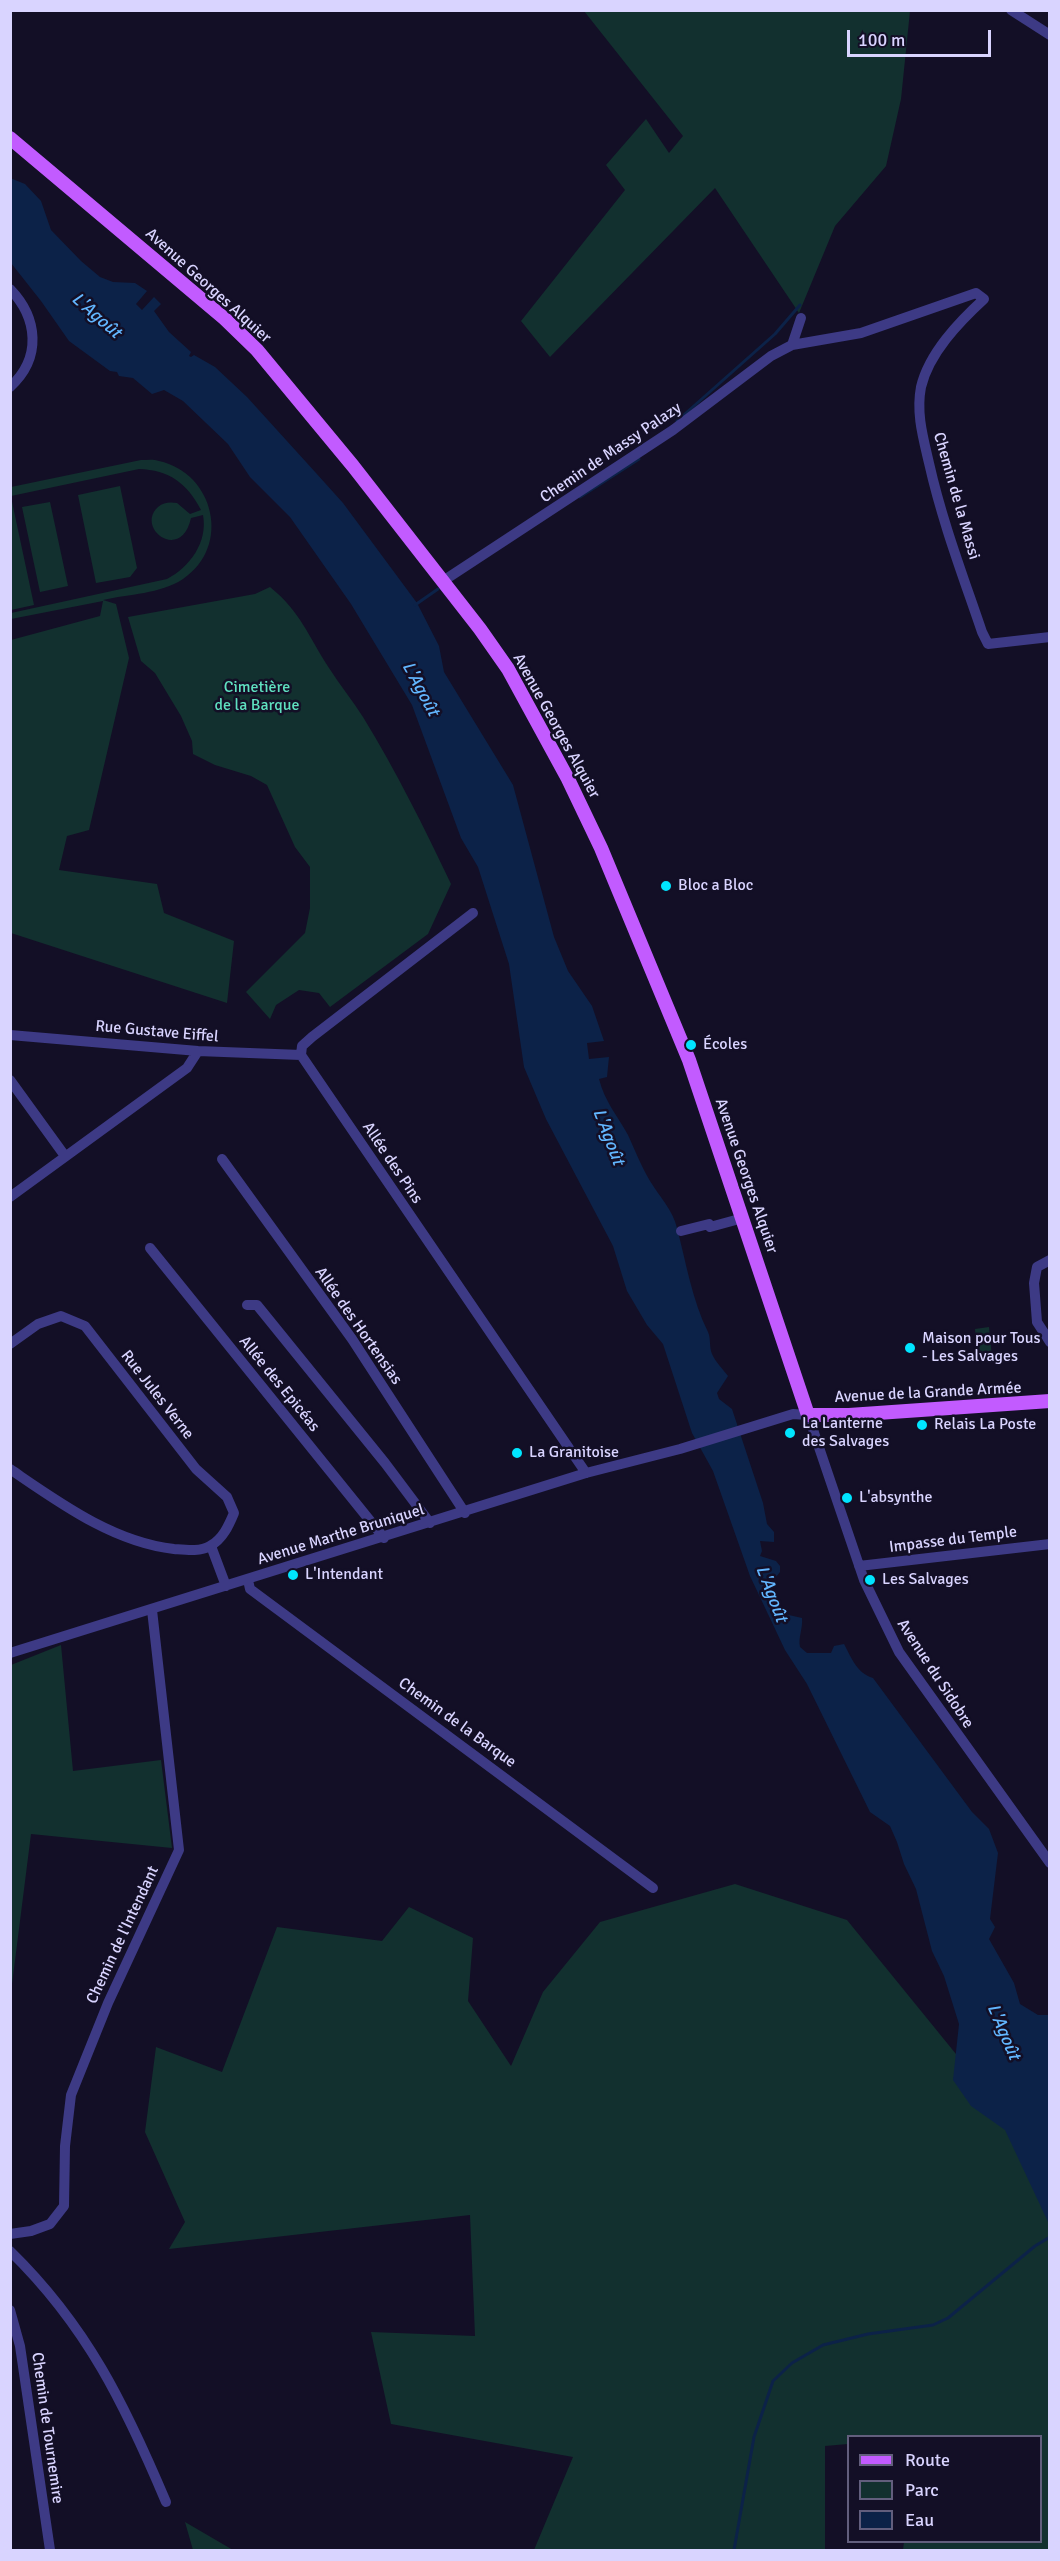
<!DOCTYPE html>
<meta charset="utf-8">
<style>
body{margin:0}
#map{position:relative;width:1060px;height:2561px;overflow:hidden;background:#130f26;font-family:Signika,sans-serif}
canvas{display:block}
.frame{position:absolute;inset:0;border:12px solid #d9d4ff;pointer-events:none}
.legend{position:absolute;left:847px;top:2435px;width:195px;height:108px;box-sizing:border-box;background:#130f26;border:2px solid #625e7d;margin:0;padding:8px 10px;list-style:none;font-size:18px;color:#d9d4ff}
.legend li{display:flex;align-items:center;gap:12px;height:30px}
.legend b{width:30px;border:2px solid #625e7d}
.scale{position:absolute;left:847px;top:30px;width:144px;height:27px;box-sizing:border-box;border:3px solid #d9d4ff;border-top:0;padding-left:8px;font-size:18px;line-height:21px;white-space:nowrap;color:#d9d4ff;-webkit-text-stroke:4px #130f26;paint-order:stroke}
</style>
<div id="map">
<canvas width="1060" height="2561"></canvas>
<div class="frame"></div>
<ul class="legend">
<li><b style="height:8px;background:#c25bff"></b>Route</li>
<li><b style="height:16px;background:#12302f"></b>Parc</li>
<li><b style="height:16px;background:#0c2248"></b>Eau</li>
</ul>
<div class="scale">100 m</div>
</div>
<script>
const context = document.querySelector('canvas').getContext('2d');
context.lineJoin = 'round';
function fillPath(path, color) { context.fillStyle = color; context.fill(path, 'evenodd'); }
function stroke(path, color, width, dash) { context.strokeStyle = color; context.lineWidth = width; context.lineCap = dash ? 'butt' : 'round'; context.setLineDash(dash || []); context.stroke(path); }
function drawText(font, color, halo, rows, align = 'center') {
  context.font = font + ' Signika,sans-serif'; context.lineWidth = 5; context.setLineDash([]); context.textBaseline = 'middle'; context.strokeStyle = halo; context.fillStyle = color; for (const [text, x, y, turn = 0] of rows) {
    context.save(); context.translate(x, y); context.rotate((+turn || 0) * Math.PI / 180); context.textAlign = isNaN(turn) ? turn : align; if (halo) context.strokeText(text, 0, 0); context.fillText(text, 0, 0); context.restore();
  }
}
fillPath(new Path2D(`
 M584 11H910L901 99 886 166 835 226 799 313 715 188 550 357 521 321 625 190 606 165 646 119 669 153 683 136Z
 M141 460C147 460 154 459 159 461 214 473 232 546 183 579 160 594 129 594 103 600L116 604 129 658 89 830 67 836 59 870 157 884 164 913 234 941 227 1003 11 933V640L100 616 103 601 11 619V613L167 579C190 567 208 542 203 515L191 518C181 563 135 528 158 507 164 502 170 502 177 503L190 514 201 510C187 483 169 470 139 469L11 496V487Z
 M120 486 137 568 130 577 96 583 78 495Z
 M11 497 34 605 11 610H10Z
 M50 502 68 586 40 592 22 507Z
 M270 587C301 612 308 636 329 668 340 685 352 700 363 717 396 771 424 827 451 884L428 934 330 1007 319 993 299 990 276 1005 270 1019 246 992 305 933 310 908V867L295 847 267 785 251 776 215 765 193 754 192 741 181 716 155 673 141 661 128 617 255 594Z
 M989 1327 992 1357 978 1359 975 1329Z
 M61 1645 73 1771 161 1760 172 1848 31 1834 11 1992V1665Z
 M735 1884 847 1920 995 2102 1049 2221V2550H903L904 2542H1040V2436H848V2444L825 2446V2550H534L573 2457 391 2424 371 2332 475 2336 470 2215 169 2249 185 2222 145 2132 156 2047 222 2072 277 1927 382 1941 409 1907 473 1938 468 2001 511 2066 543 1992 600 1922Z
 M185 2522 233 2550H193Z`), '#12302f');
fillPath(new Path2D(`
 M10 178 25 184 41 201 51 230 81 261 100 277 113 282 135 283 147 291 136 304 142 310 154 297 161 304 154 311 169 332 191 352 189 356 191 357 194 355 215 367 247 397 316 473 343 503 417 603 439 646 444 672 513 785 554 937 568 971 592 1006 604 1041 587 1043 589 1059 609 1057 607 1077 599 1079C605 1102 617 1115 628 1135 635 1150 641 1166 650 1181 659 1196 673 1210 677 1228 686 1262 692 1300 708 1332 711 1338 709 1347 712 1354 716 1363 723 1369 728 1376L717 1393 719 1399 732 1409 763 1503 767 1524 774 1532V1542L760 1541 762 1551 760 1556 776 1561 780 1566V1572L769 1586 778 1610 780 1613 802 1618C803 1629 798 1637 800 1647L807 1653H831L834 1646 844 1644C852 1659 857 1673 873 1678L972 1812 989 1829 998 1853 990 1919 995 1927 989 1939 1014 1983 1020 2004 1038 2015H1049V2224L1005 2130 971 2106 953 2080 959 2024 944 1976 932 1951 916 1889 904 1864 897 1842 890 1826 870 1812 807 1684 785 1650 750 1576 713 1471 692 1433 663 1344 647 1325 627 1291 613 1246 546 1119 524 1067 509 964 478 867 461 838 412 705 351 604 290 517 250 477 228 444 183 401 164 390 152 394 133 378 119 376 117 372 110 371 69 341 41 301 11 263Z`), '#0c2248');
stroke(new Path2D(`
 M677 421 775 334 800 305
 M580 497 639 459
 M415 605 438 589
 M734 2550 754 2437 773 2381 792 2363 823 2345 868 2334 933 2325 948 2318 1035 2246 1050 2237`), '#0c2248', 3);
stroke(new Path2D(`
 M1011 10 1050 35
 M10 289C38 318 42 358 10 387
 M792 345 801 318
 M443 581 673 430 771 356 792 345 861 333 976 293 984 299C959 322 929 353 921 387 916 413 923 437 929 463 942 521 963 576 982 632L988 644 1050 637
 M473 913 312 1037 302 1046 301 1055 586 1473
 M10 1035 198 1051 301 1055
 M10 1080 65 1156
 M222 1159 352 1339 465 1513
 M10 1197 187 1068 198 1051
 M681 1231 709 1224 710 1227 743 1218
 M150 1248 384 1538
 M1050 1260 1037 1267 1034 1283 1037 1322 1050 1342
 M247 1305H257L385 1463 430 1523
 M10 1344 38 1324 61 1316 85 1326 196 1469 227 1497 234 1513C229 1525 223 1539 210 1546 200 1552 186 1550 174 1549 113 1542 60 1503 10 1469
 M211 1546 226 1586
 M859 1566 1050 1544
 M248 1580 250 1589 653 1888
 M10 1653 586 1473 680 1449 793 1414 808 1415 864 1580 899 1652 1050 1863
 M10 2234 31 2231 50 2224 64 2206 65 2146 71 2095 108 2003 179 1850 152 1610
 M10 2251C87 2326 125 2405 166 2502
 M10 2310 20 2346 50 2550`), '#3d3a85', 10);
stroke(new Path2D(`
 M10 138 225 319 257 350 353 466 480 629 508 669 568 779 601 848 689 1060 808 1415H849L1050 1401`), '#c25bff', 14);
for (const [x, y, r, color] of [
 [666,886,6,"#00e5ff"],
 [691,1045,6,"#00e5ff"],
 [910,1348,6,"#00e5ff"],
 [922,1425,6,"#00e5ff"],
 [790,1433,6,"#00e5ff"],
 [517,1453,6,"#00e5ff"],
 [847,1498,6,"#00e5ff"],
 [293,1575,6,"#00e5ff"],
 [870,1580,6,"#00e5ff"]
]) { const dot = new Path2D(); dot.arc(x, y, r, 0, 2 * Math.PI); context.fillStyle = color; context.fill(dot); stroke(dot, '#130f26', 2); }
drawText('16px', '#d9d4ff', '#130f26', [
 ["Avenue Georges Alquier",208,286,42],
 ["Chemin de Massy Palazy",611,453,-34],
 ["Chemin de la Massi",956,496,74],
 ["Avenue Georges Alquier",556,726,61],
 ["Rue Gustave Eiffel",157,1032,5],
 ["Allée des Pins",392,1163,56],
 ["Avenue Georges Alquier",746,1176,71],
 ["Allée des Hortensias",358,1326,55],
 ["Allée des Epicéas",279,1384,51],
 ["Avenue de la Grande Armée",928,1393,-3],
 ["Rue Jules Verne",157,1395,52],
 ["Avenue Marthe Bruniquel",341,1535,-17],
 ["Impasse du Temple",953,1540,-7],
 ["Avenue du Sidobre",935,1674,57],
 ["Chemin de la Barque",457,1723,36],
 ["Chemin de l'Intendant",123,1935,-65],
 ["Chemin de Tournemire",47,2428,82]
]);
drawText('16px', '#5fe0c0', '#130f26', [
 ["Cimetière",257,688],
 ["de la Barque",257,706]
]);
drawText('16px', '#d9d4ff', '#130f26', [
 ["Bloc a Bloc",678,886],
 ["Écoles",703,1045],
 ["Maison pour Tous",922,1339],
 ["- Les Salvages",922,1357],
 ["La Lanterne",802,1424],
 ["des Salvages",802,1442],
 ["Relais La Poste",934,1425],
 ["La Granitoise",529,1453],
 ["L'absynthe",859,1498],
 ["L'Intendant",305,1575],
 ["Les Salvages",882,1580]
], 'left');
drawText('italic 18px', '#62b6ff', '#130f26', [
 ["L'Agoût",96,316,41],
 ["L'Agoût",420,689,62],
 ["L'Agoût",608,1137,69],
 ["L'Agoût",771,1594,69],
 ["L'Agoût",1003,2032,67]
]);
</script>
